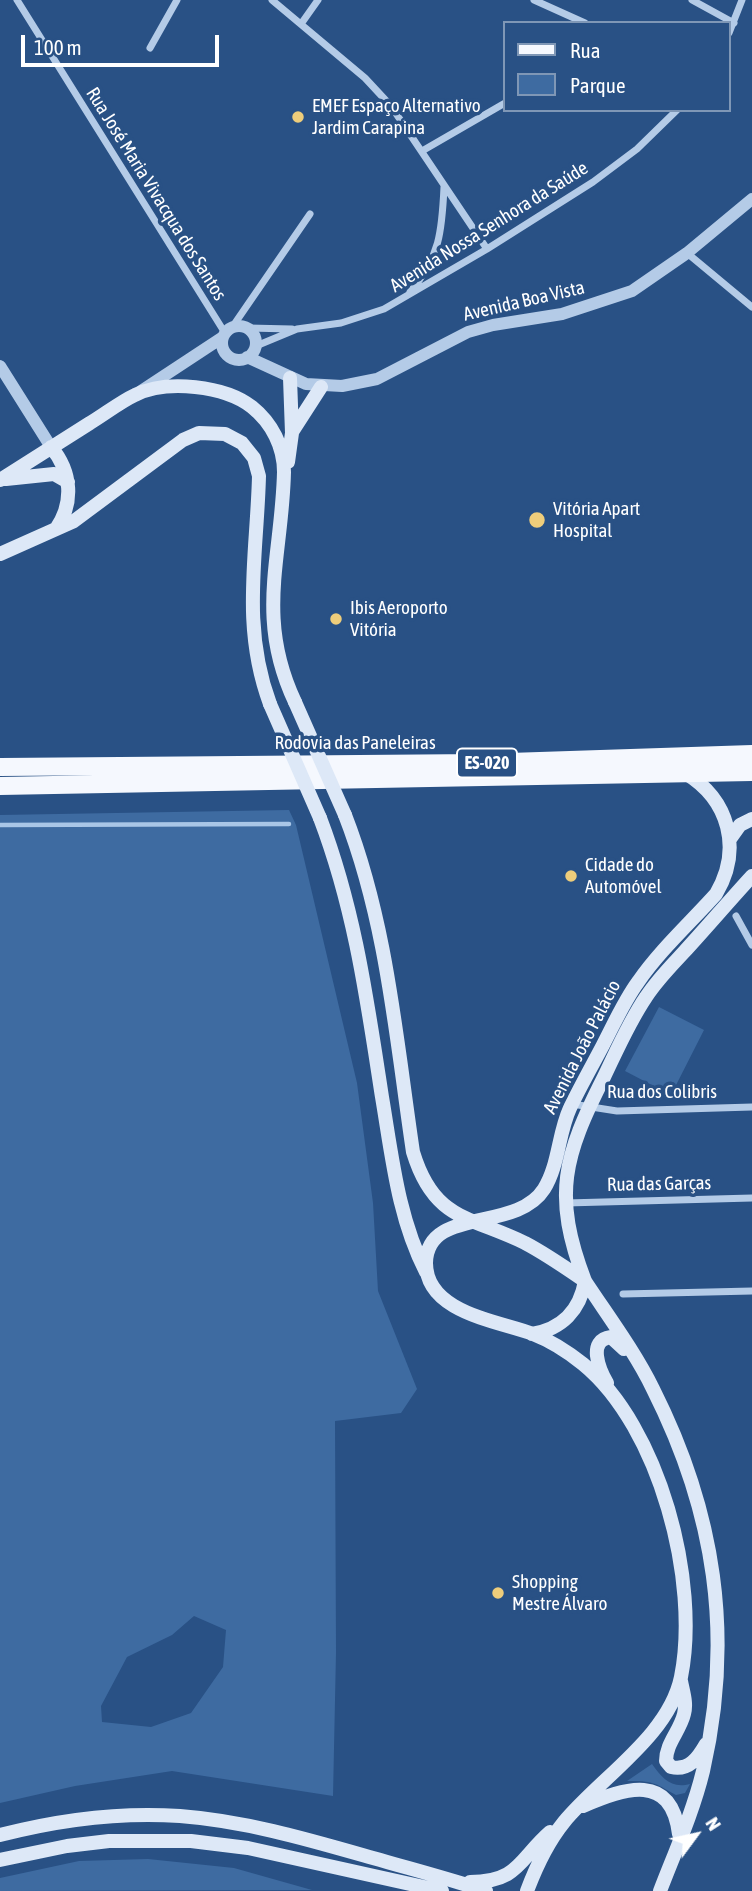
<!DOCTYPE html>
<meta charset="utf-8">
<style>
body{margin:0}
#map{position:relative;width:752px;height:1891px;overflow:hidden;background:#295185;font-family:"Asap Condensed",sans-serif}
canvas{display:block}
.legend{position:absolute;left:503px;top:21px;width:228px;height:91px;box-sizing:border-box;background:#295185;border:2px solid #7f97b6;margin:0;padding:9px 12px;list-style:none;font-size:21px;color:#fff}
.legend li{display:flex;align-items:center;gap:14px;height:35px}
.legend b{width:35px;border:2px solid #7f97b6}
.north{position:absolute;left:661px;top:1800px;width:70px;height:70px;-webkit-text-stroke:5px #295185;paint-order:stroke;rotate:57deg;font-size:19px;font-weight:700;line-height:28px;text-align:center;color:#fff}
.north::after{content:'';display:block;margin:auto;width:24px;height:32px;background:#fff;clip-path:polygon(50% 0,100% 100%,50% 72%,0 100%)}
.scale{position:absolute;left:21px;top:35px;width:198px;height:32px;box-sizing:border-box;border:4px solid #fff;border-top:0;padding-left:9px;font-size:21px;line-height:24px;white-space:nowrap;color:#fff;-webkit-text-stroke:5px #295185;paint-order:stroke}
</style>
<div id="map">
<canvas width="752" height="1891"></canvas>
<ul class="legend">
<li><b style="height:9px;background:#f5f8fe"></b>Rua</li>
<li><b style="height:19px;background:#3e6ba1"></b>Parque</li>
</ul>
<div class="north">N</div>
<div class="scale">100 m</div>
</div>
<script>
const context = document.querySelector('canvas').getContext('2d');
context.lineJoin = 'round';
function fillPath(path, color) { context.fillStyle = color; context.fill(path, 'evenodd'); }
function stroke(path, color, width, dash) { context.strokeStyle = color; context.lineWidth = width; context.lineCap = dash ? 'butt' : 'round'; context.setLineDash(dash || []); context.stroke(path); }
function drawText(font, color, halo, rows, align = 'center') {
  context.font = font + ' "Asap Condensed",sans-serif'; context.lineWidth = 7; context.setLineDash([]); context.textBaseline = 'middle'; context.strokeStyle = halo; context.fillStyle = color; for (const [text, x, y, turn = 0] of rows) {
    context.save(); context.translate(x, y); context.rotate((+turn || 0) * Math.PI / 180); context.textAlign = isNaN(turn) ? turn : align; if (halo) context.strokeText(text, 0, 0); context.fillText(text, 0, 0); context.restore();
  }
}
fillPath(new Path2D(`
 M289 810 296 825 357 1083 373 1203 378 1291 417 1389 401 1413 335 1421 336 1652 333 1796 172 1771 75 1786 0 1803V815ZM194 1616 226 1630 223 1667 191 1713 151 1727 102 1722 101 1706 127 1657 172 1635Z
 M659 1007 704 1030 671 1095 625 1071Z
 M652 1764C662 1778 671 1789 690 1784L685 1793 676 1795C653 1782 653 1781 627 1781Z
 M148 1859 234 1868 312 1890 0 1891V1878L79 1861Z`), '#3e6ba1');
stroke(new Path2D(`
 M0 825 289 824`), '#a9c6e7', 4.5);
stroke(new Path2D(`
 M17 0 225 333
 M272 0 365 78 391 106 487 249
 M534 0 585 23
 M692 0 734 23
 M301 24 318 0
 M729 33 742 0
 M150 48 177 0
 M422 151 505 103
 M687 253 752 307
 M410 292C440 257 442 231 444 187
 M233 326 310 214
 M248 328 292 329
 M256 346 297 329 341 323 384 309 487 249 593 182 637 149 677 110
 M736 916 752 945
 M572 1104 617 1111 752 1107
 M566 1203 752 1198
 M623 1294 752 1291`), '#b4cbe7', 7);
stroke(new Path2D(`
 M222 343a17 17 0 1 1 34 0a17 17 0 1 1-34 0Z
 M247 357 306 384 342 386 377 379 468 332 493 325 562 314 632 291 687 253 752 199
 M0 366 51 447
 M141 391 223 337`), '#b4cbe7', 12);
stroke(new Path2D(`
 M292 432 321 387
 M51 447C72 472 74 503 56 529
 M288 462 292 433 290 378
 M6 479 54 474 68 482
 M0 480C30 461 60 442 90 423 105 414 120 402 135 395 167 379 225 386 252 407 272 423 284 447 284 472 282 558 255 617 295 702
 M0 554 74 521 183 440 199 433 225 434 242 443 254 458 259 476C257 556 241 626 270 704
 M345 815C387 923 396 1038 413 1152 434 1221 470 1216 525 1243 546 1254 566 1268 585 1281 580 1310 562 1329 532 1334
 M320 818C355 910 367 1000 382 1097 392 1156 398 1218 426 1272
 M730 839 740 825 752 819
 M607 1383C599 1369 587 1340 611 1337L624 1349
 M681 1681C683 1692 687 1703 684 1714 680 1731 666 1743 666 1761L671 1767C689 1771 698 1758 706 1744
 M583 1806C625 1788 671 1772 679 1834
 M0 1835C58 1820 121 1812 180 1816 246 1821 310 1840 373 1858 411 1869 449 1879 486 1891
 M0 1860 67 1846 109 1841H191L248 1848 442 1891
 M470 1882C519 1882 519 1859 550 1832
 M527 1891C536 1867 547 1843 564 1822 600 1778 669 1736 681 1677 700 1582 660 1427 583 1364 568 1352 551 1341 533 1334 499 1321 426 1313 426 1263 427 1206 516 1233 544 1189 559 1165 558 1134 570 1108 580 1087 592 1066 603 1045 614 1024 624 1001 638 982 660 950 690 923 716 894 742 850 730 800 685 773
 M660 1891C675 1852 693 1812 703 1771 734 1636 715 1512 653 1389 635 1352 608 1316 585 1281 552 1195 564 1156 604 1077 617 1050 629 1022 646 997 657 980 671 966 684 952 707 927 729 901 752 876`), '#dde8f7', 14);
stroke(new Path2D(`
 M0 767 479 763 752 754
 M0 786 752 772`), '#f5f8fe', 18);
stroke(new Path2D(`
 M295 702 345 815
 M270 704 320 818`), '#dde8f7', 14);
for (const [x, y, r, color] of [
 [298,117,7,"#eecd7b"],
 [537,520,9,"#eecd7b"],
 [336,619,7,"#eecd7b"],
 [571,876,7,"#eecd7b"],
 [498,1593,7,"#eecd7b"]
]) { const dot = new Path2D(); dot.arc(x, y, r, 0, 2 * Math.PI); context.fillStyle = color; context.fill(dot); stroke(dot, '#295185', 2.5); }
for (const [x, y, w] of [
 [487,763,60]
]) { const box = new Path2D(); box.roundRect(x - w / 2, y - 14.5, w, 29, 5); context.fillStyle = '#295185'; context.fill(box); stroke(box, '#fff', 2); }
drawText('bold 18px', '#fff', null, [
 ["ES-020",487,763]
]);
drawText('19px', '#fff', '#295185', [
 ["EMEF Espaço Alternativo",312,106],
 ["Jardim Carapina",312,128],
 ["Vitória Apart",553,509],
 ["Hospital",553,531],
 ["Ibis Aeroporto",350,608],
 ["Vitória",350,630],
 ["Cidade do",585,865],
 ["Automóvel",585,887],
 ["Shopping",512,1582],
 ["Mestre Álvaro",512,1604]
], 'left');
drawText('19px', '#fff', '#295185', [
 ["Rua José Maria Vivacqua dos Santos",156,194,58],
 ["Avenida Nossa Senhora da Saúde",489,227,-32],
 ["Avenida Boa Vista",524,301,-13],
 ["Rodovia das Paneleiras",355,743],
 ["Avenida João Palácio",582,1047,-63],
 ["Rua dos Colibris",662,1092],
 ["Rua das Garças",659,1184,-1]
]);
</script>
